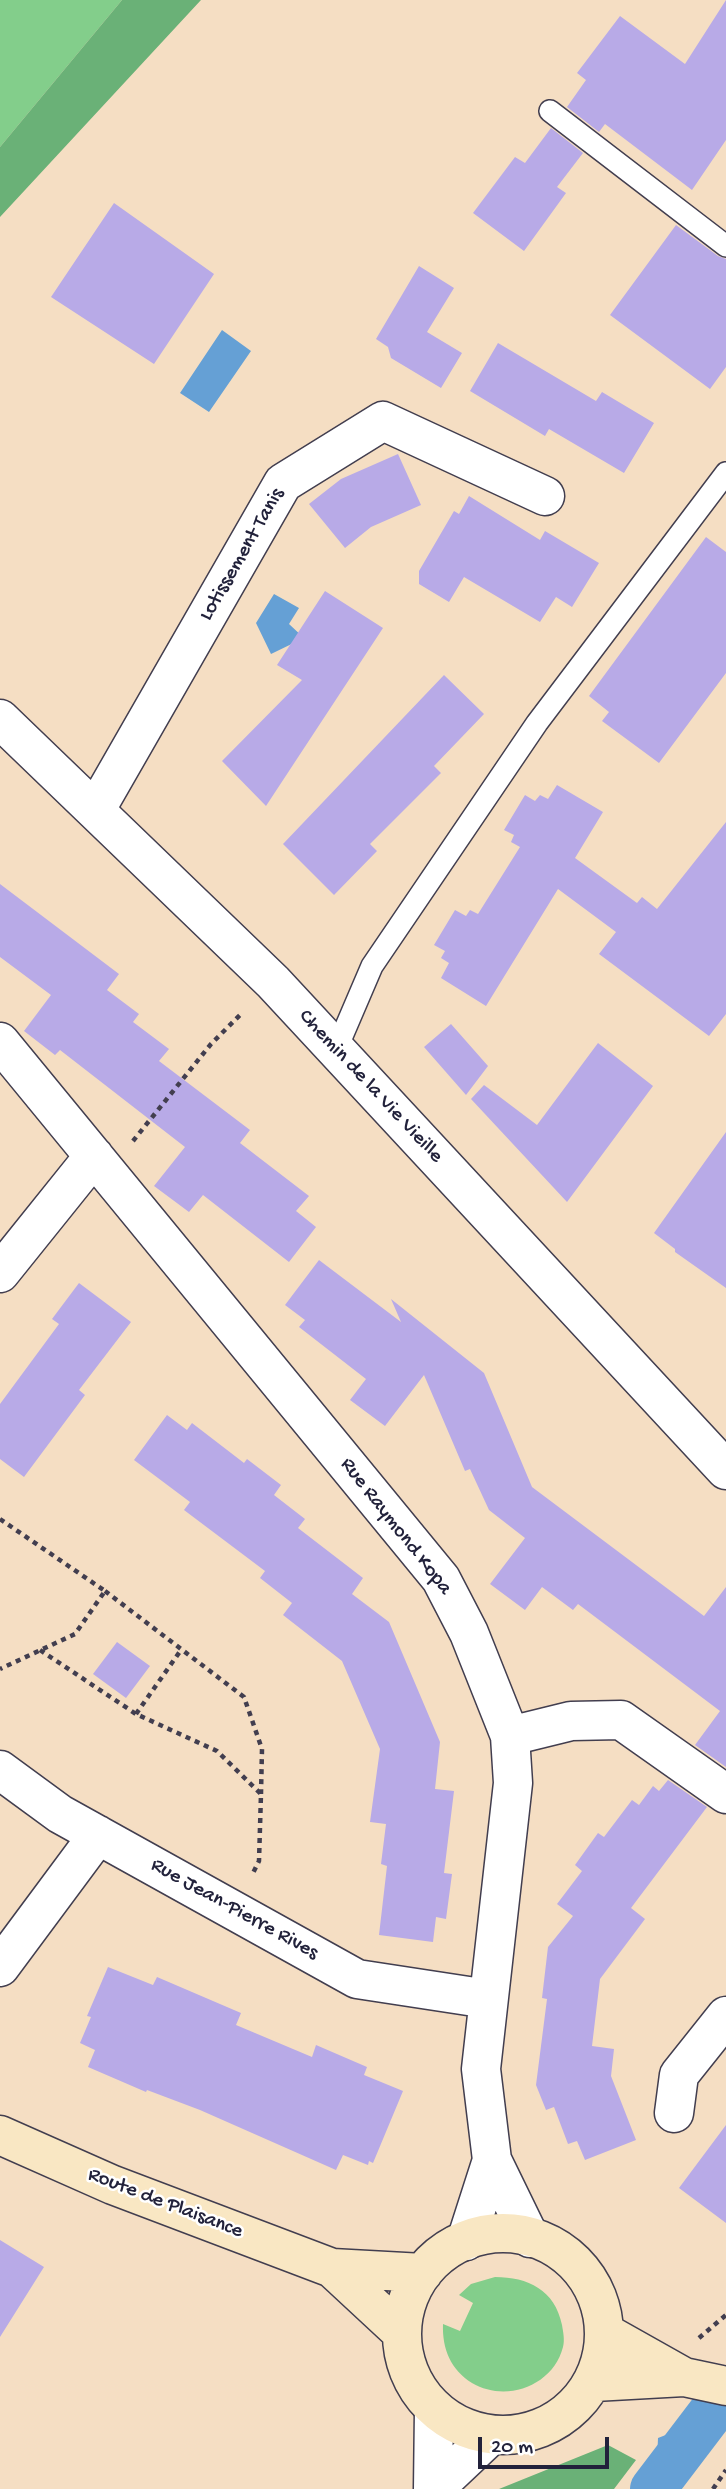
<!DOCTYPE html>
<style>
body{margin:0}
#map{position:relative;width:726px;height:2489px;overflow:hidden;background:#f5dec3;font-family:"Gochi Hand",sans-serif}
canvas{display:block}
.scale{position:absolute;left:478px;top:2437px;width:131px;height:32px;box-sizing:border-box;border:4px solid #22223b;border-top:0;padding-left:9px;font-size:21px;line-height:24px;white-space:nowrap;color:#22223b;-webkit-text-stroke:5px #fff;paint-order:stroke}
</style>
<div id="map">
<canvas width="726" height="2489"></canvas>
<div class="scale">20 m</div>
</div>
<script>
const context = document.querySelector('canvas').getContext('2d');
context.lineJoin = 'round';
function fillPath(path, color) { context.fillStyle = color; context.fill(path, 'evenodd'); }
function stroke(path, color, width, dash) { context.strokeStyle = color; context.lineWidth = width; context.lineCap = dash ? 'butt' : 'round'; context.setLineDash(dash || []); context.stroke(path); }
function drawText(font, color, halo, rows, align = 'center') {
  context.font = font + ' "Gochi Hand",sans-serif'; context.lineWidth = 5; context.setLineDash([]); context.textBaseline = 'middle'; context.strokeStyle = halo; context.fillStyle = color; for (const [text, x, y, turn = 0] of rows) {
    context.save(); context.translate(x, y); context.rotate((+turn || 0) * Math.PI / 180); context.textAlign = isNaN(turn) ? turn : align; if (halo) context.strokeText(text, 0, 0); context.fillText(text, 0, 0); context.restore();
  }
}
fillPath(new Path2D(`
 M0 0H122L0 147Z
 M495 2277C528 2277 555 2290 562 2325 563 2331 565 2340 563 2347 553 2386 506 2403 472 2383 451 2370 442 2349 443 2324L460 2331 473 2303 459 2295 471 2284Z`), '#83ce8b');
fillPath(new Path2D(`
 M122 0H201L0 217V147Z
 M608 2445 636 2460 614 2489H499Z`), '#6ab177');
fillPath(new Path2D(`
 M222 330 251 351 209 412 180 393Z
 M274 594 299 608 289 624 304 638 271 654 256 623Z
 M708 2409 724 2412 714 2422 702 2452 676 2489H636L657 2462 658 2438 676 2431 680 2433Z`), '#65a0d5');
stroke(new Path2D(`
 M653 2489 726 2393`), '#65a0d5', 46);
fillPath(new Path2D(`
 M726 0V140L692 190 605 124 599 132 567 107 586 80 577 73 620 16 685 64Z
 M551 128 583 153 557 187 566 193 524 251 473 213 515 157 525 163Z
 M114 203 214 274 154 364 51 297Z
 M676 225 718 256 726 259V367L710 389 610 315Z
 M419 266 454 288 427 332 462 353 441 388 391 358 388 347 376 339Z
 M498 343 596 401 602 392 654 423 624 473 549 429 545 436 470 391Z
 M398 454 421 505 371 527 345 548 309 504 341 479Z
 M469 496 540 540 545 531 599 563 572 607 556 597 540 622 464 577 449 602 419 584V571L454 511 459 514Z
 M706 537 726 552V673L659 763 602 721 609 712 589 696Z
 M325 591 383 628 266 806 222 761 302 680 277 665Z
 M444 675 484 714 434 766 441 773 370 844 377 851 334 895 283 844Z
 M557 785 603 812 575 858 637 903 642 897 657 909 726 822V1014L709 1036 599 954 616 932 558 889 486 1006 441 978 449 963 441 958 445 951 434 945 455 910 466 916 470 910 478 914 520 847 511 842 514 835 504 830 525 795 535 801 540 795 548 799Z
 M0 884 119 974 107 990 139 1014 133 1022 169 1049 159 1061 250 1130 240 1143 309 1196 296 1211 316 1227 289 1262 203 1195 189 1212 154 1186 185 1147 60 1050 55 1055 24 1031 51 995 0 957Z
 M451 1024 488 1066 466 1095 424 1047Z
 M598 1043 653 1086 567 1202 471 1099 484 1085 537 1125Z
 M726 1132V1288L675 1252V1249L654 1233Z
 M319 1260 401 1322 391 1299 484 1373 532 1487 704 1616 726 1587V1767L695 1745 720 1711 578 1604 573 1610 542 1587 525 1610 490 1584 525 1538 489 1510 470 1469 465 1471 424 1375 385 1426 350 1400 366 1379 299 1327 305 1320 285 1305Z
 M79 1283 131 1322 79 1390 85 1395 24 1477 0 1459V1404L59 1324 52 1319Z
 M167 1415 187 1430 192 1423 244 1463 247 1459 281 1485 274 1495 305 1519 298 1528 363 1578 352 1594 389 1622 440 1742 435 1789 454 1791 444 1873 452 1874 446 1919 436 1917 433 1942 379 1935 387 1866 381 1864 386 1824 370 1822 380 1749 342 1661 283 1615 292 1603 260 1578 265 1571 184 1510 190 1502 134 1460Z
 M117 1642 150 1666 126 1698 93 1674Z
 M668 1780 707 1807 631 1908 645 1919 600 1979 592 2046 614 2049 611 2076 636 2140 585 2160 577 2141 568 2144 554 2107 546 2110 536 2085 547 1999 542 1998 548 1947 573 1916 557 1904 582 1871 575 1865 598 1833 604 1837 632 1800 639 1805 653 1786 659 1791Z
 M108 1967 153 1985 157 1977 241 2013 236 2025 312 2057 316 2045 367 2067 364 2075 403 2091 373 2163 369 2161 368 2165 343 2155 336 2170 200 2110 147 2090 146 2092 88 2067 95 2050 80 2043 91 2017 87 2016Z
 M726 2125V2223L679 2188Z
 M0 2240 44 2267 0 2337Z`), '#b8aae7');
const service = new Path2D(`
 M550 111 726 246
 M336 1050 372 966 537 723 726 473`);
const minor = new Path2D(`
 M0 719 273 982 726 1470
 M96 809 283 483 383 421 545 496
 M0 1042 441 1579 469 1633 510 1736 513 1783 481 2069 492 2160 530 2238
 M0 1273 94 1156
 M510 1736 571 1721 621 1720 726 1794
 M0 1770 60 1814 357 1979 488 1999
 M0 1967 98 1835
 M674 2113 679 2075 726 2016
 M466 2241 492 2160
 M433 2489 434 2409
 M434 2489 490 2436`);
const secondary = new Path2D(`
 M0 2135 113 2185 332 2268 423 2273
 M402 2334a101 101 0 1 1 202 0a101 101 0 1 1-202 0Z
 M332 2268 402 2333
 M604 2332 684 2377
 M594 2382 684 2377 726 2386`);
stroke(service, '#423e4f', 24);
stroke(minor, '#423e4f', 41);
stroke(secondary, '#423e4f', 41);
stroke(new Path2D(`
 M133 1141 211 1044 243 1012
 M0 1519 105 1591 75 1634 0 1669
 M105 1591 244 1697 262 1749 261 1794
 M40 1650 136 1714 217 1751 261 1794 259 1861 252 1875
 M136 1714 181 1650
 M699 2338 726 2315
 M713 2489 726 2470`), '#423e4f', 4.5, [5, 5]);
stroke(service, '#fff', 21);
stroke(minor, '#fff', 38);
stroke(secondary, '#f9e7c3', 38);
drawText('21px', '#22223b', '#fff', [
 ["Lotissement Tanis",243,555,-60],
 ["Chemin de la Vie Vieille",370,1087,47],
 ["Rue Raymond Kopa",395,1527,52],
 ["Rue Jean-Pierre Rives",234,1910,29],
 ["Route de Plaisance",165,2204,21]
]);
</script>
